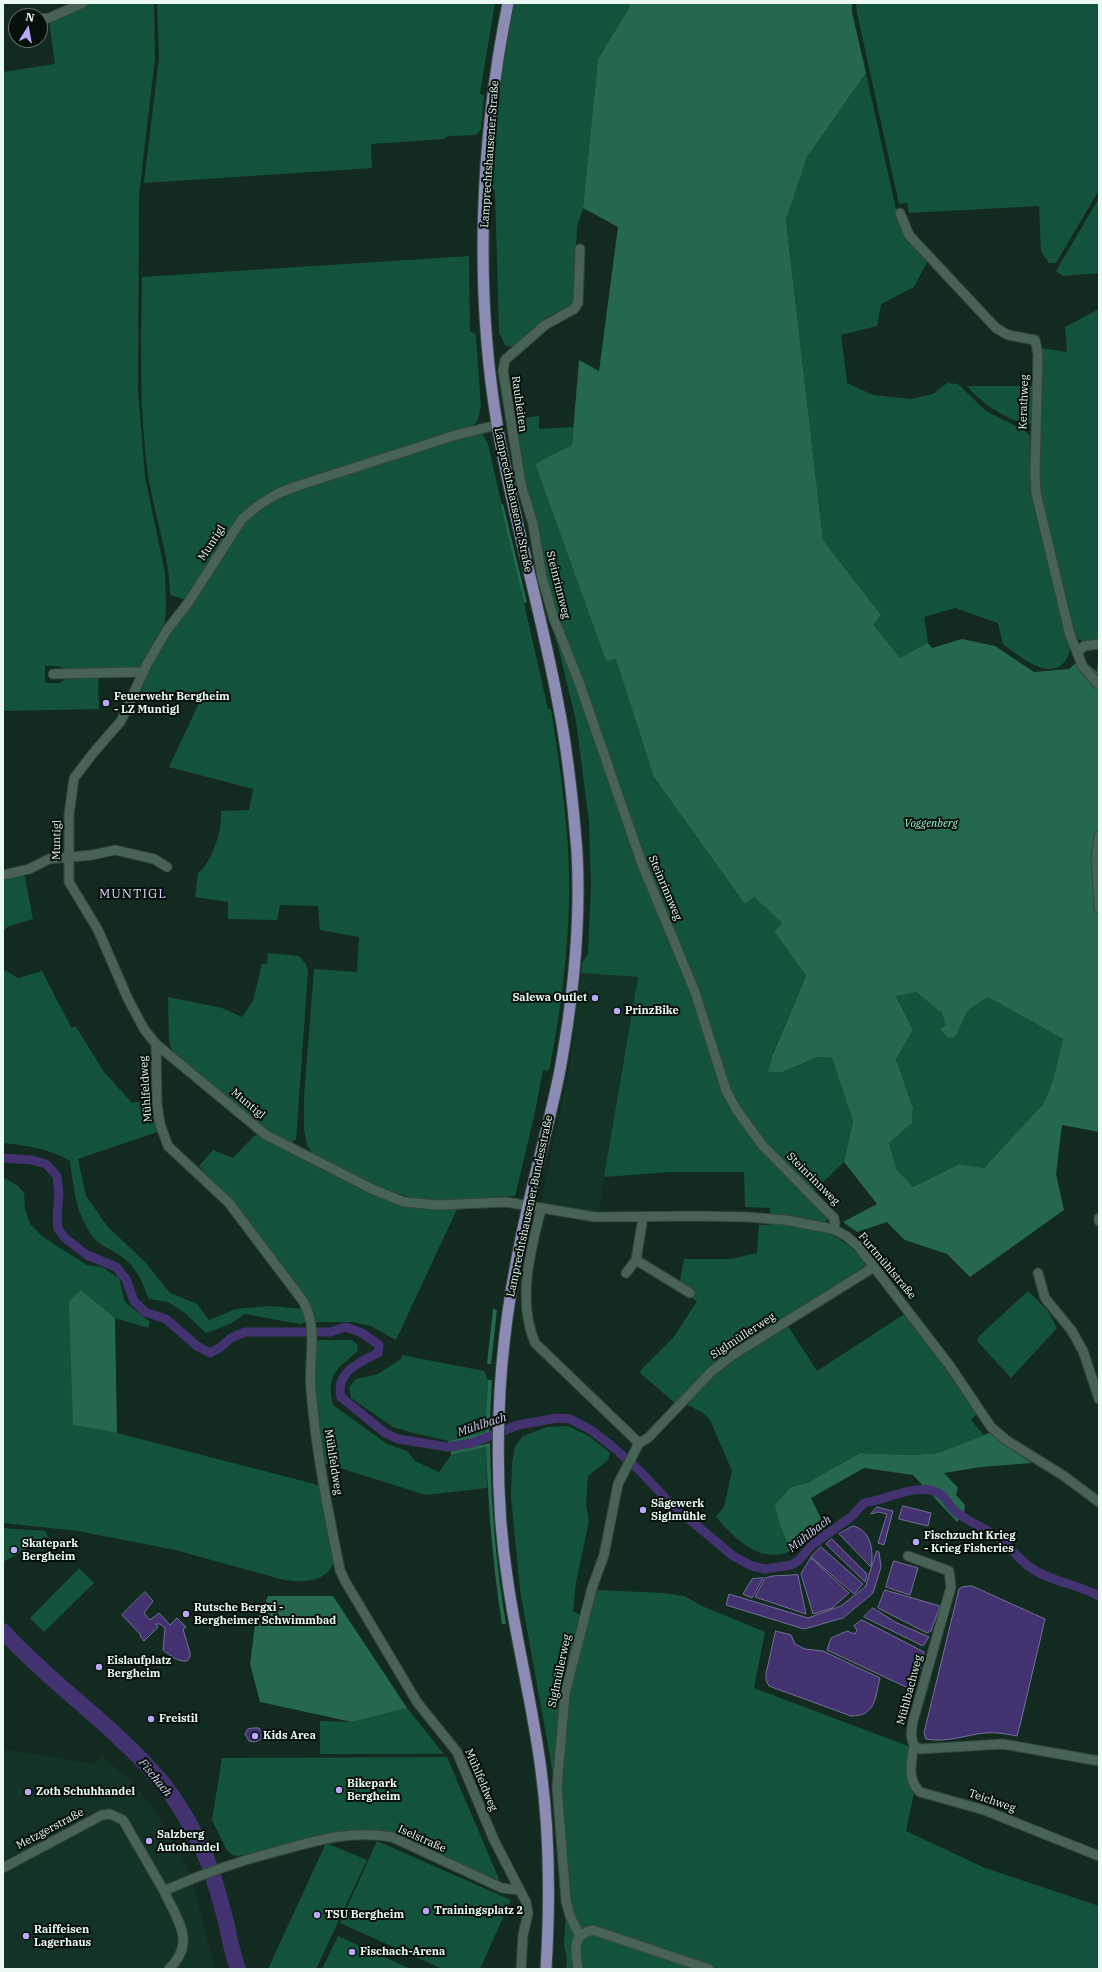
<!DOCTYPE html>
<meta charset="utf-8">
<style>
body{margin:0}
#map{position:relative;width:1102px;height:1972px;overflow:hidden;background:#122a1f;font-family:"IBM Plex Serif",serif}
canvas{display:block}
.frame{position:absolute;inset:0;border:4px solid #eaf9f1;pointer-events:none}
.north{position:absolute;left:8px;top:8px;width:40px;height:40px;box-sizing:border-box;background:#06100b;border:1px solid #616d67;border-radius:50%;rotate:11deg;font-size:11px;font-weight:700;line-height:16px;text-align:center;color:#eaf9f1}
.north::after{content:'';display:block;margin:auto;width:14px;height:18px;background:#baaaf6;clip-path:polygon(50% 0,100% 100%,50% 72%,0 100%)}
</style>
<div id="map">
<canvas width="1102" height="1972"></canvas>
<div class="frame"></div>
<div class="north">N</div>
</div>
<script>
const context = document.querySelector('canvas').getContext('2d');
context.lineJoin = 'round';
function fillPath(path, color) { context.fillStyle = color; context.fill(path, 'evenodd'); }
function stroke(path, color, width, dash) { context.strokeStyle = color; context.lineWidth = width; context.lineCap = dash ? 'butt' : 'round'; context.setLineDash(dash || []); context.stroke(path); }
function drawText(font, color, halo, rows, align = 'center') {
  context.font = font + ' "IBM Plex Serif",serif'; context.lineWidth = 4; context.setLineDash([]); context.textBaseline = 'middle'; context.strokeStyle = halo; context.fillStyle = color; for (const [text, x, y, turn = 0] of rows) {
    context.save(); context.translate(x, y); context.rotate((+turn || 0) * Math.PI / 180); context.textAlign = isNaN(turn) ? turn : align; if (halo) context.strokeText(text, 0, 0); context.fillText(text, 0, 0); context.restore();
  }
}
fillPath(new Path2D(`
 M581 973 638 977 598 1214 557 1207 541 1201 569 1069Z
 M3 1749 96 1764 101 1755 131 1781 147 1800 167 1829 183 1858 194 1888 215 1969H3Z`), '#123325');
fillPath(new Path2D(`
 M90 3H154V6L155 58 139 195 138 390 145 477 165 573 166 607 165 622 156 638 155 645 144 664 137 669 67 670 59 666H45V683H61L66 677H98L99 709 3 711V72L55 64 49 21Z
 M157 3H495L480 93 484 96 481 129 476 135 448 136 445 139 371 144 372 168 144 183 159 58Z
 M513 3H630L629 8 598 59 583 208 577 227 573 304 545 318 519 344 513 347 505 345 499 332 495 190 491 188 499 93Z
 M856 3H1099V190L1056 263H1049L1041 251 1039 206 909 213 907 203 899 204 857 13Z
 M866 73 897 214 928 260 914 287 881 304 877 326 841 335 847 383 873 395 911 399 933 394 947 383 958 384 986 411 1026 431 1030 436 1032 473 1070 650C1059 689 1021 658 1003 644L998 623 955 608 924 617 928 643 900 659 872 625 881 615 823 540 786 220 807 157Z
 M1099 198V273L1063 276 1056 271Z
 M469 256 470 331 476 335 481 407 477 422 468 429 258 503 187 600 170 595C170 555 154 515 148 475 139 409 141 343 142 277Z
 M1099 309V641C1087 642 1080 643 1072 634L1038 484 1041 348 1067 352 1065 327Z
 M967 386H1034L1033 418C1031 424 1029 425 1022 424 1000 414 983 405 967 386Z
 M539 416V429L573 427 572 446 535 464 606 661 616 659 745 904 754 897 782 923 774 931 806 976 773 1053 783 1072 817 1057 832 1058 853 1121 844 1162 808 1197 828 1217 822 1230C841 1238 855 1250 870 1265L784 1320 817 1371 906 1313 977 1414 971 1420 984 1435 938 1453 913 1455 860 1453 807 1483 791 1487 780 1525 791 1551C760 1565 734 1538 716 1517L724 1507 732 1471 710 1420 703 1413 686 1404H676L639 1372 673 1338 697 1301 692 1298 695 1290 680 1281 684 1259H731L757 1253 759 1225H770V1208L745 1207 744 1172H672L604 1177 638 977 581 973 582 963 588 954 591 886 589 822 576 721 526 513 517 487 512 419Z
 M481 431 488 444 548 709H551C561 774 571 840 569 905 567 961 560 1016 549 1071L543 1070 534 1117 515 1196 435 1201 416 1199 385 1190 314 1156 307 1145 304 1130V1097L314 969 357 972 359 937 320 930 318 906 280 905 277 920 228 919V902L195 897 198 873C212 863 223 828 221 811L249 810 253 789 169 767 199 703 139 691 163 639 243 524 278 496Z
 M24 873 33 919 9 926 3 931V877Z
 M268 953 299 956 306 964 308 972 296 1139 291 1143 267 1131 173 1052 169 1042 168 997 222 1008 242 1017 253 1001 262 964H267Z
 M3 969 18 978 42 971 71 1027H76L104 1072 132 1103 154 1099 160 1131 78 1159 86 1196 108 1227 146 1263 170 1293 197 1304 209 1320 236 1309 270 1306 304 1309 309 1321 300 1324 245 1314 230 1324 206 1333 185 1313 168 1302 149 1299C141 1279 136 1265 116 1253 110 1249 100 1245 95 1239 76 1217 74 1189 70 1161 49 1148 27 1146 3 1143Z
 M916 992 943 1013 947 1025 956 1036 968 1010 988 997 1063 1039 1053 1080 1044 1103 984 1168 959 1164 913 1187 897 1170 889 1143 912 1123 913 1106 896 1059 913 1030 896 995Z
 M259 1134 382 1196 458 1207 396 1340 371 1326 353 1322H316L314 1312 306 1300 199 1166 213 1150 233 1158 254 1136Z
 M3 1177 18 1186 24 1193 25 1209 30 1224 43 1237 87 1265 102 1267 119 1278 125 1302 150 1322 148 1328 115 1318 81 1290 73 1425 117 1433 322 1486 336 1554C332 1582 307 1583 284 1580L175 1550 78 1531 3 1523Z
 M1028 1291 1048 1311 1057 1328 1011 1378 977 1341 978 1337Z
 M316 1340H352L358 1345 357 1352C336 1369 326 1375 333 1405L387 1444 407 1451 415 1461 439 1472 451 1455 486 1447 487 1488 426 1495 324 1463 314 1382Z
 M402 1355 484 1371 488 1380 485 1432 448 1441 410 1432 393 1427 351 1398 349 1387 356 1379 378 1374 401 1359Z
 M568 1426 589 1436 610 1453 608 1460 588 1476 586 1505 589 1521 576 1582 573 1611 587 1619 597 1590 663 1593 684 1596 702 1606 765 1632 754 1688 908 1746C911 1763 905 1778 914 1793L906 1831 985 1868 1099 1906V1969H566L567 1958 564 1946 567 1896 561 1818 520 1590 511 1497 512 1464 515 1446 523 1436 547 1427Z
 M3 1528 45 1531 48 1537 3 1562Z
 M79 1568 94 1583 44 1632 30 1618Z
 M407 1708 444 1754H320V1721L352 1722Z
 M447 1757 499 1879 496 1880 388 1832C335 1824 288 1850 237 1856L232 1855 226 1849 212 1820 222 1758Z
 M377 1841 511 1900 480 1969H442L340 1923Z
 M326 1843 367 1860 316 1969H268Z
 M338 1936 411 1969H322Z`), '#14533b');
fillPath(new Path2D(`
 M630 3H852V12L866 73 807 157 786 220 823 540 881 615 873 625 900 658 928 643 932 648 962 639 995 646 1034 672 1069 669 1081 658 1097 672 1099 647V1132L1062 1125 1056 1174 1064 1210 970 1277 947 1254 905 1240 887 1222 857 1232 843 1222 877 1204 844 1162 853 1121 832 1058 817 1057 783 1072H768L773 1054 806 976 774 931 782 923 754 897 745 904 654 777 616 659 606 661 535 464 572 445 579 360 599 371 618 227 583 208 598 59 629 8ZM916 992 942 1013 946 1025 940 1029 949 1038 956 1036 968 1010 988 997 1063 1039 1053 1080 1044 1103 984 1168 959 1164 913 1187 897 1170 889 1143 912 1123 913 1107 896 1059 913 1030 896 996Z
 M503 504 527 602 524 603 501 505Z
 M81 1290 115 1318 117 1433 73 1425 69 1302Z
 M493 1309 497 1310 491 1364H487Z
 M488 1380H492L489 1435 449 1444 448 1441 485 1432Z
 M992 1432 1006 1446 1032 1463 981 1467 944 1473 958 1488 956 1495 965 1505 964 1513 957 1522 913 1475 864 1468 811 1498 826 1529 791 1551 780 1525 775 1505 791 1487 807 1483 860 1453 913 1455 938 1453Z
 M490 1443C491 1504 496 1564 506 1624H502C493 1566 488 1507 486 1447L451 1455V1451Z
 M268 1596H333L407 1708 352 1722 260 1702 250 1664 255 1625Z`), '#25684d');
const water = new Path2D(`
 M903 1506 931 1513 928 1526 899 1519Z
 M877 1507 893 1511 884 1545 878 1543 887 1514 878 1512 871 1514Z
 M853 1526C871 1530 874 1551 871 1567L839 1534Z
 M832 1539 867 1574 865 1582 826 1544Z
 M821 1547 863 1584 854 1594 811 1557Z
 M877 1551 879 1552 881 1567 873 1593 843 1618 804 1629 726 1605 729 1594 808 1618 841 1606 865 1587Z
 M811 1558 849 1593 832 1608 813 1614 801 1574Z
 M894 1561 918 1568 910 1595 886 1587Z
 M798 1575 806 1614 755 1597 765 1578 773 1576Z
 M763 1578 752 1598 743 1594 752 1579Z
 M972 1586 1045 1619 1021 1721 1017 1736C1006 1734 996 1732 985 1733 965 1735 947 1743 926 1739L924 1733 959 1589 962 1587Z
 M885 1590 940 1606 931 1631 927 1633 878 1608Z
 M145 1592 153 1601 144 1613 150 1620 159 1613 170 1625 177 1618 186 1627 183 1629 190 1653V1657L187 1661C177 1662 170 1655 163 1650L165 1628 160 1624H156L158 1627 144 1641 140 1636V1634L122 1615Z
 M873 1608 895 1622 929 1637 923 1646 864 1617Z
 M862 1620 924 1652 921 1667 910 1687H906L827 1650 831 1638 847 1631 855 1634 857 1630 854 1626Z
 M776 1631 791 1635 795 1644 805 1649 823 1651 880 1678C875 1698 876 1716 851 1716L769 1686 766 1680V1674Z
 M254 1728H259L264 1734 263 1738 255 1742 249 1741 245 1734 248 1729Z`);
fillPath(water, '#433270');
stroke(water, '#756e97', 1);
stroke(new Path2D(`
 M3 1158 32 1160 46 1164 57 1176 59 1193 57 1217 58 1229 66 1239 87 1255 116 1267 126 1279 134 1301 145 1312 166 1319 197 1346 210 1353 221 1347 231 1338 245 1332H330L346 1327 362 1333 379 1345 378 1353C360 1362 335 1372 341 1397L385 1433 398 1439 448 1447 472 1443 518 1425 557 1418 570 1419 591 1430 613 1447 641 1472 669 1502 733 1556 752 1566 765 1569 791 1565 798 1561 812 1545 851 1517 864 1503C885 1500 908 1487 929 1490 946 1493 945 1502 956 1512 970 1523 986 1528 1000 1539 1011 1548 1019 1560 1031 1568 1051 1582 1078 1584 1099 1596`), '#433270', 9);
stroke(new Path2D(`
 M3 1631C51 1684 112 1724 159 1779 175 1797 188 1820 199 1842 212 1867 219 1896 226 1922 230 1938 232 1954 238 1969`), '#433270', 16);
const minor = new Path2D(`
 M40 19 49 18 83 3
 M900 213 909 235 996 328 1008 335 1035 340 1038 354 1035 473 1036 493 1070 635 1083 667 1099 685
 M580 249 578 303 574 309 545 325 505 360 503 371 521 484 533 524 542 577 554 619 579 682 642 864 695 992 726 1090 736 1109 763 1146 834 1218 835 1224 833 1229
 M497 425 456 435 294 487 277 494 259 505 242 519 188 603 167 630 147 664 121 721 94 752 74 778 69 815V882L98 930 128 999 144 1029 156 1044 266 1135 372 1189 404 1202 438 1205 506 1202 595 1217 698 1216 747 1217 785 1220 833 1229 846 1236 858 1246 874 1267 950 1366 991 1427 1006 1440 1064 1476 1099 1502
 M1077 653 1084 646 1099 644
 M53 674 137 672 142 674
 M1099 836 1096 858 1099 908
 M3 875 29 869 49 859 92 855 115 850 154 859 167 867
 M156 1044 157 1104 160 1124 168 1146 229 1203 303 1301C319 1329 308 1359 311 1390 316 1451 328 1511 340 1570L345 1581 417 1702 457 1752 494 1840 526 1902 528 1913 523 1935 521 1969
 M541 1209C530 1253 517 1300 535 1343L639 1443 648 1438 711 1372 731 1356 874 1267
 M643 1217 636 1260 690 1293
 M1099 1218V1221
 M626 1273 636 1260
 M1038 1273 1045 1298 1072 1331 1083 1351 1099 1399
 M908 1556 949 1571 951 1587 913 1721 911 1735 914 1746 920 1749 1003 1744 1099 1761
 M914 1746C911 1762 907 1780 920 1792L984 1810 1099 1856
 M3 1868 102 1815 110 1814 123 1820 164 1891
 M580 1936 570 1916 566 1901 557 1787 565 1694 592 1588 604 1555 618 1484 639 1443
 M169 1969C197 1942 177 1920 164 1891 201 1874 239 1861 278 1851 318 1840 350 1830 392 1837L502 1888 519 1890
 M578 1969C576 1952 570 1935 593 1930L709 1969`);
const primary = new Path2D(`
 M508 3C480 142 474 290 498 430 514 522 541 611 558 703 568 752 573 802 577 852 581 924 573 999 560 1070 551 1116 538 1161 528 1206 512 1275 501 1343 499 1414 497 1470 499 1527 508 1583 517 1645 533 1707 541 1770 550 1836 550 1903 546 1969`);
stroke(minor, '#33463c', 11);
stroke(primary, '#33463c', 13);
stroke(minor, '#486255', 9);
stroke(primary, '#8b8bb3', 11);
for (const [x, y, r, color] of [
 [106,703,4,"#baaaf6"],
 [595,998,4,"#baaaf6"],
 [617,1011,4,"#baaaf6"],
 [643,1510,4,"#baaaf6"],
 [916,1542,4,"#baaaf6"],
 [14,1550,4,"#baaaf6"],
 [186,1614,4,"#baaaf6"],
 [99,1667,4,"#baaaf6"],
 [151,1719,4,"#baaaf6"],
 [255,1736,4,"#baaaf6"],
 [339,1790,4,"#baaaf6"],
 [28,1792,4,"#baaaf6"],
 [149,1841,4,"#baaaf6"],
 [426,1911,4,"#baaaf6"],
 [317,1915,4,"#baaaf6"],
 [26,1936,4,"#baaaf6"],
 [352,1952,4,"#baaaf6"]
]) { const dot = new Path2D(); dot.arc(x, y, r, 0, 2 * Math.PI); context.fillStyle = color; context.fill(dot); stroke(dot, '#06100b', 1.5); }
drawText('11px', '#eaf9f1', '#06100b', [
 ["Lamprechtshausener Straße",490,154,-86],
 ["Kerathweg",1024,402,-88],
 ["Rauhleiten",519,404,82],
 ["Lamprechtshausener Straße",513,500,78],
 ["Muntigl",212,543,-57],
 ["Steinrinnweg",558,585,76],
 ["Muntigl",57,840,-89],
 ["Steinrinnweg",665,888,67],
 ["Mühlfeldweg",146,1089,-94],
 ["Muntigl",248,1104,40],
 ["Steinrinnweg",813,1179,45],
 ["Lamprechtshausener Bundesstraße",530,1206,-78],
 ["Furtmühlstraße",887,1266,50],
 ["Siglmüllerweg",743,1336,-33],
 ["Mühlfeldweg",333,1462,81],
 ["Siglmüllerweg",560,1671,-78],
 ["Mühlbachweg",910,1690,-75],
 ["Mühlfeldweg",481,1780,67],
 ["Teichweg",992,1801,19],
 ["Metzgerstraße",50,1829,-28],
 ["Iselstraße",422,1839,24]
]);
drawText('bold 11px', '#eaf9f1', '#06100b', [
 ["Feuerwehr Bergheim",114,697],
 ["- LZ Muntigl",114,710],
 ["Salewa Outlet",587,998,"right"],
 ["PrinzBike",625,1011],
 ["Sägewerk",651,1504],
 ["Siglmühle",651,1517],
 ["Fischzucht Krieg",924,1536],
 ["- Krieg Fisheries",924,1549],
 ["Skatepark",22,1544],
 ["Bergheim",22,1557],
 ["Rutsche Bergxi -",194,1608],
 ["Bergheimer Schwimmbad",194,1621],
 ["Eislaufplatz",107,1661],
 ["Bergheim",107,1674],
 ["Freistil",159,1719],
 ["Kids Area",263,1736],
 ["Bikepark",347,1784],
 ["Bergheim",347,1797],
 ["Zoth Schuhhandel",36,1792],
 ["Salzberg",157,1835],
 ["Autohandel",157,1848],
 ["Trainingsplatz 2",434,1911],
 ["TSU Bergheim",325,1915],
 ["Raiffeisen",34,1930],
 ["Lagerhaus",34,1943],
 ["Fischach-Arena",360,1952]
], 'left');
drawText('italic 11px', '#a0fad0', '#06100b', [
 ["Voggenberg",931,824]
]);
drawText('italic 12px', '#d2cbf1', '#06100b', [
 ["Mühlbach",482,1425,-18],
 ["Mühlbach",810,1534,-38],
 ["Fischach",155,1778,51]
]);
context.letterSpacing = '1px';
drawText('13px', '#dad2fe', '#06100b', [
 ["MUNTIGL",133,894]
]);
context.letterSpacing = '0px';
</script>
